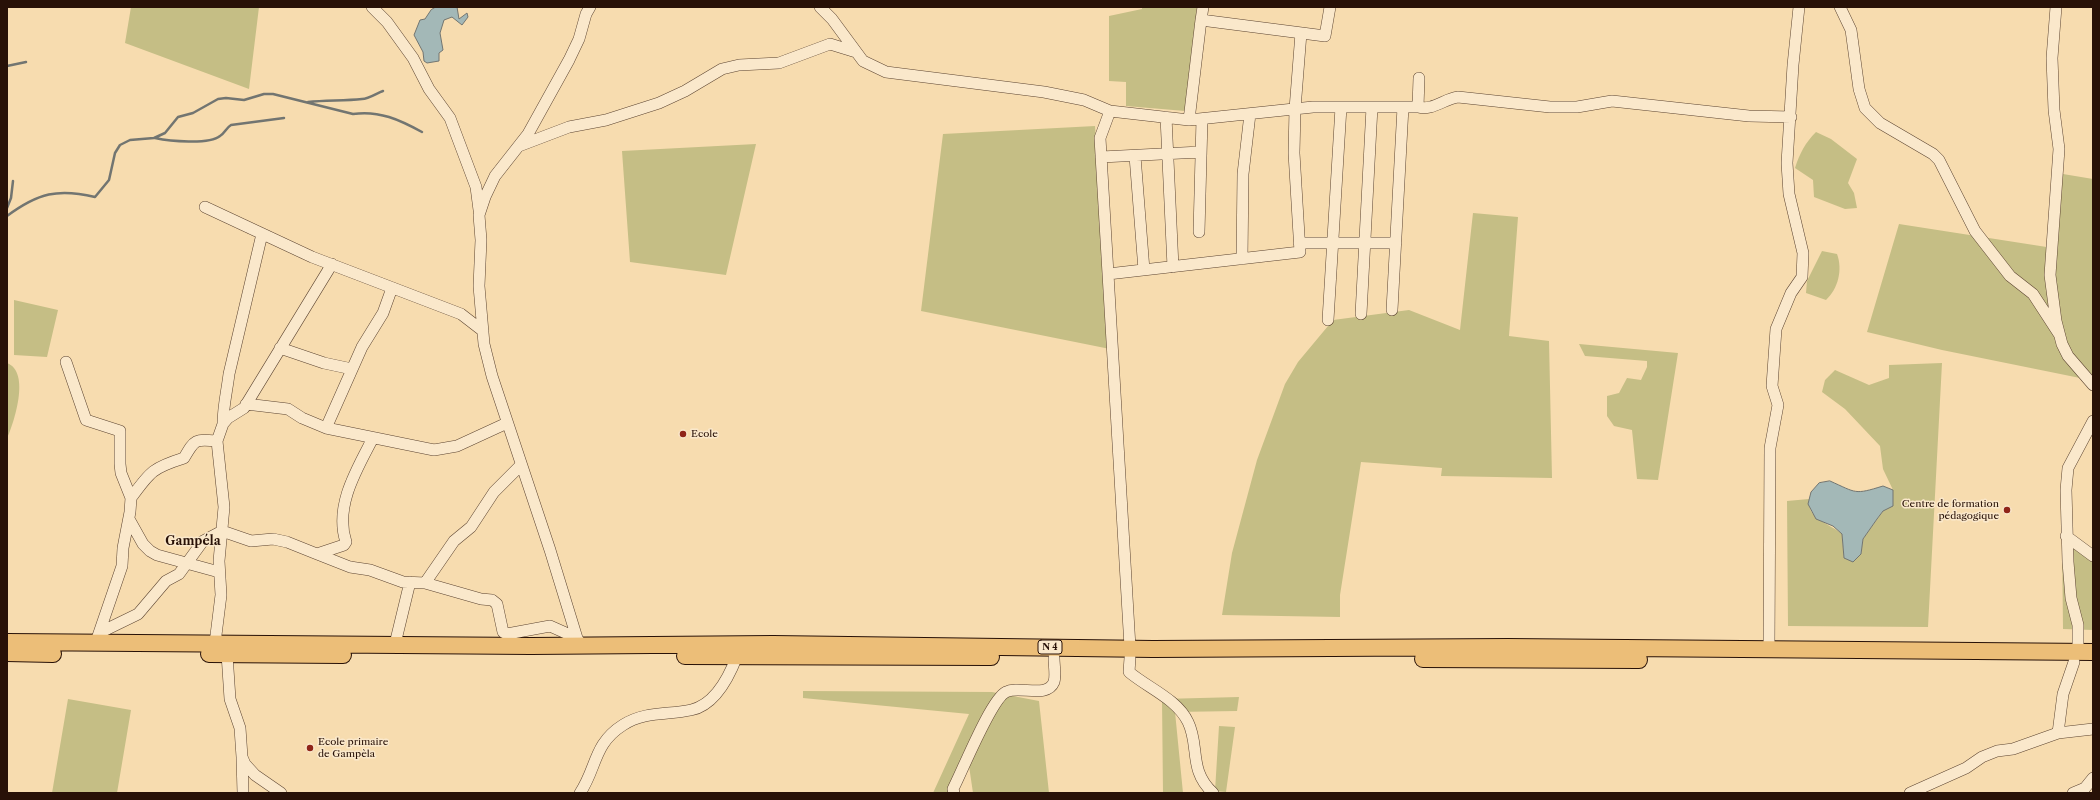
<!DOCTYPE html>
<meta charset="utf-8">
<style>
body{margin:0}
#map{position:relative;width:2100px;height:800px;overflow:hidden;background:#f7dcaf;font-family:"Libre Caslon Text",serif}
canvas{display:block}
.frame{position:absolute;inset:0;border:8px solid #281107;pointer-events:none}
</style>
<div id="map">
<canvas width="2100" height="800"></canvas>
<div class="frame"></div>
</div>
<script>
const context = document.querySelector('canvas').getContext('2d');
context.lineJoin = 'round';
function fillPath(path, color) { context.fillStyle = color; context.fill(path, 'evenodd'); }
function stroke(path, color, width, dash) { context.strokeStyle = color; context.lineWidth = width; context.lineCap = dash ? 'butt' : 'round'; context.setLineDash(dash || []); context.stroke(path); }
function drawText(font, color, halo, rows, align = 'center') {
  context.font = font + ' "Libre Caslon Text",serif'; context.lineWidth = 3; context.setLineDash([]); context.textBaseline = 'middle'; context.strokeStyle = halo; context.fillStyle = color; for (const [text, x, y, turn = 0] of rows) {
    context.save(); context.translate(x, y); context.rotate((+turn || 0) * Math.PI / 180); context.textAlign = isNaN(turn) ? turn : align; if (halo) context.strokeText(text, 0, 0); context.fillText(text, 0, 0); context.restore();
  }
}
fillPath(new Path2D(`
 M131 7H259L249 89 125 43Z
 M1142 7H1197L1185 111 1126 106V82L1109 81V16L1142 9Z
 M1095 126 1110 349 921 311 943 134Z
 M1816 132 1831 139 1857 159 1848 183 1854 193 1857 208 1845 209 1814 197 1813 180 1795 168C1800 153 1805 143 1816 132Z
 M756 144 726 275 630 262 622 151Z
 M2057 173 2093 179V376L2080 378 1942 350 1867 332 1899 224 2053 248Z
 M1473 213 1518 217 1509 336 1549 341 1552 478 1441 476 1442 468 1361 462 1340 595V617L1222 615 1232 553 1257 460 1285 384 1298 362 1333 320 1409 310 1460 330Z
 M1822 251 1837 254C1843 270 1838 289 1826 300L1806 293 1807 281Z
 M14 300 58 310 47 357 14 355Z
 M1579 344 1678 353 1658 480 1637 479 1632 430 1614 426 1607 416V396L1619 393 1627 378 1641 380 1647 367V361L1585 356Z
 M7 363C31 372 14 423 7 439Z
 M1942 363 1928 627 1788 626 1787 501 1809 499C1806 519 1831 524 1842 534L1844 558 1861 554 1863 539 1883 511 1893 490 1883 469 1880 446 1845 409 1822 392 1825 380 1835 370 1869 385 1889 378V365Z
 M2062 536 2093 556V630L2063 629Z
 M803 691 992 692 1039 701 1049 793H973L968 759 951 793H933L969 714 803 698Z
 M1239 697 1237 711 1175 712 1183 793H1163L1162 699Z
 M68 699 131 710 117 793H52Z
 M1219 726 1235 727 1226 792 1237 793 1215 791Z`), '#c5be85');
const water = new Path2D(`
 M436 7H457L459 19 467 13 468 17 462 25 452 17 444 20 440 33 443 50 439 53V61L427 63 424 61 423 52 414 35 420 20 425 19 431 10Z
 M1830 481C1857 493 1854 495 1883 486L1893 490V506L1883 511 1877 519 1863 539 1861 554 1853 562 1844 558 1842 534 1833 526 1816 519 1808 504 1811 492 1819 483Z`);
fillPath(water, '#a3b8b7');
stroke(water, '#727571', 1);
stroke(new Path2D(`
 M7 66 26 62
 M308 102C326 100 344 101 362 99 369 99 377 93 383 91
 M155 138C169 141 209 145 220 136 225 133 226 128 231 125L284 118
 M7 208 11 198 13 181
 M7 216C38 193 58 188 95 197L109 180 115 153 120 145 130 140 154 138 165 133 178 117 193 113 218 99 226 98 244 100 264 94H273L353 114C379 110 400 120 422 132`), '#727571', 2.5);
const minor = new Path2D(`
 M372 7 387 22 413 58 429 89 450 118 476 187 479 210
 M820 7 832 19 863 61 886 72 1044 92 1084 100 1110 111 1189 120 1313 107H1418L1419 78
 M1840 7 1851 30 1859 89 1865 108 1880 123 1933 154 1939 160 1975 231 2010 276 2033 294 2059 334
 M2056 7 2052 58 2054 110 2059 149 2050 275 2056 321 2062 344 2068 356 2093 385
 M1201 20 1203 7
 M1418 107C1432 111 1444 99 1458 97L1550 107H1577L1612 101 1749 116 1791 117
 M1110 111 1100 138 1130 647
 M1166 117 1173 267
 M1189 120 1201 20 1325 36 1330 7
 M519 146 569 127 606 120 659 103 685 91 722 69 739 65 779 63 830 44 856 52
 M1135 156 1144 270
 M1101 157 1201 152
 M205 207 312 257 461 314 483 331
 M1199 232 1202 119
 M1299 243H1396
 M1242 259 1243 174 1250 114
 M1108 274 1300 252 1294 153 1295 109 1301 33
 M1392 310 1403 107
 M1361 314 1372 107
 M1328 320 1341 107
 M280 348 324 363 352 369
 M66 362 86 420 120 431V464L121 473 131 498 130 512 123 548 122 566 98 636
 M246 404 288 409 302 418 326 428 434 450 457 446 507 423
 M223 424C223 406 227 391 229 374L262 234
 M326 428 362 347 383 313 392 288
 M131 498C150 472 152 468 184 458 195 439 195 439 217 441
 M129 519 143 544 150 551 157 555 219 572
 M2066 536 2093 556
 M317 554 350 567 370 570 403 582 425 583 481 599 492 600 497 604 503 632 507 634 550 626 577 638
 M425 583 454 541 471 527 494 492 521 465
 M99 633 138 614 166 581 179 574 203 541 222 531 251 541 273 539 287 542 317 554 344 545 346 542C334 506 357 469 373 438
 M215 643 221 595 219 561 224 507 217 441 223 424 228 418 244 408 332 264
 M395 644 410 582
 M581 645 577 638 550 550 492 376 484 344 479 286 481 240 479 215 485 197 495 176 528 134 569 60 579 39 586 14 590 7
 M1769 650 1770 448 1778 405 1772 386 1776 329 1791 293 1802 277 1803 253 1789 194 1787 163 1793 65 1799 7
 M2078 652V625L2071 598 2068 562 2066 490 2068 468 2093 421
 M227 654 230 699 240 728 242 757 245 764 255 775 281 793
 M1130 658 1129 672C1148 688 1177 699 1188 722 1200 746 1188 770 1213 793
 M2058 733 2063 694 2074 662
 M242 758 243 793
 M580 793C597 768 593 744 623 725 645 711 668 715 691 710 715 705 729 677 737 656
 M954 793 953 789C962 772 991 699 1006 692 1019 685 1047 699 1054 682 1056 676 1054 665 1054 658
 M1910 793 1966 768 1982 757 1997 751 2013 749 2058 733 2093 729
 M2073 793 2085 788 2093 778`);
const highway = new Path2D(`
 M7 642 531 646 773 644 1153 649 1508 647 2093 652
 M7 653 53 654
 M209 654 343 655
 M685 656 991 657
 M1423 659 1639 660`);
stroke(minor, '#5c4431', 12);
stroke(highway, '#281107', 18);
stroke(minor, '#fae8cb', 11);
stroke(highway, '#ecbe78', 16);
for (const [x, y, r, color] of [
 [683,434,4,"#8f2418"],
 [2007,510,4,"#8f2418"],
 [310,748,4,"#8f2418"]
]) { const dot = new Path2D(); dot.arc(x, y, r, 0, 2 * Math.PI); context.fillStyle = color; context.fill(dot); stroke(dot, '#fae8cb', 1.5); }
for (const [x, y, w] of [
 [1050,647,24]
]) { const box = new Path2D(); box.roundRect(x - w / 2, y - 7, w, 14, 3); context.fillStyle = '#fae8cb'; context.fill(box); stroke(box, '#281107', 1); }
drawText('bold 9px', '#281107', null, [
 ["N 4",1050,647]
]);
drawText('10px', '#281107', '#fae8cb', [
 ["Ecole",691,434],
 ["Centre de formation",1999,504,"right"],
 ["pédagogique",1999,516,"right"],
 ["Ecole primaire",318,742],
 ["de Gampèla",318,754]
], 'left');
drawText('bold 12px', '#281107', '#fae8cb', [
 ["Gampéla",193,542]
]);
</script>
